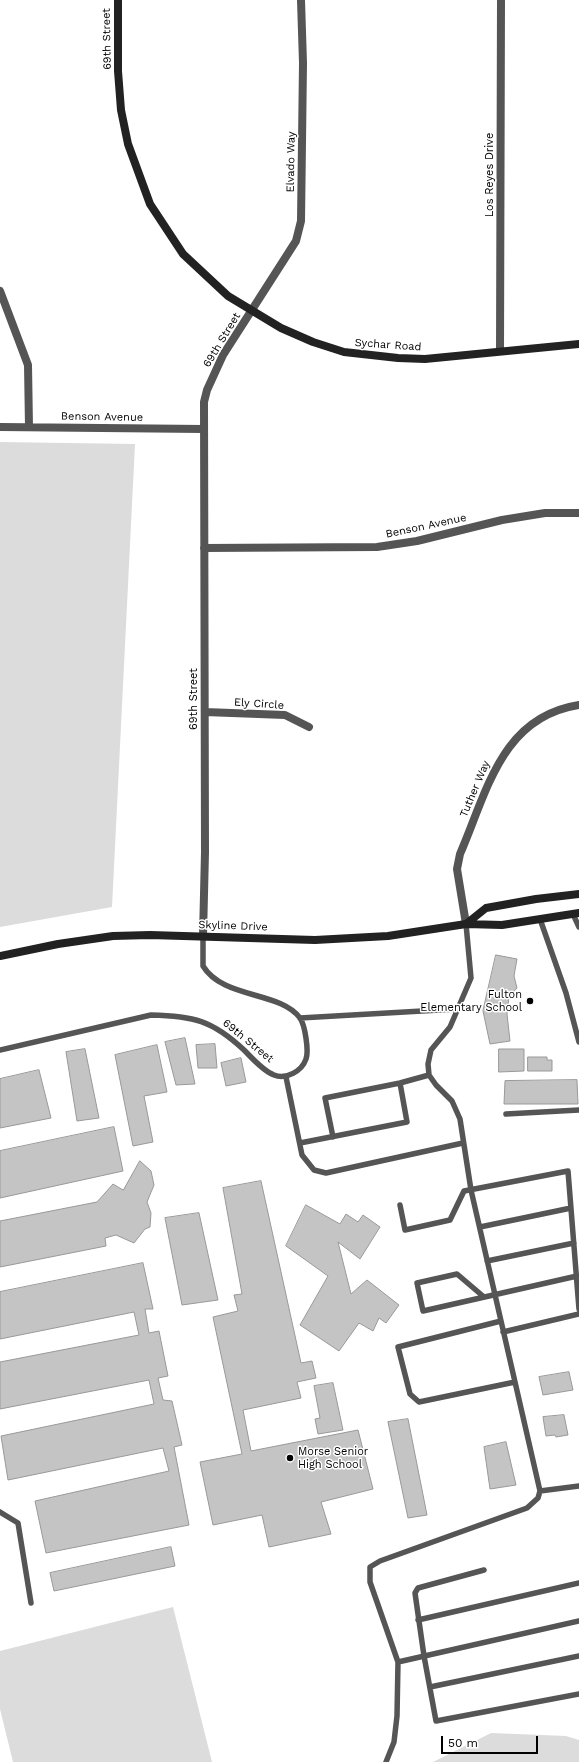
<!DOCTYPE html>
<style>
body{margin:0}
#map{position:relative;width:579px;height:1762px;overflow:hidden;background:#fff;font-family:"Work Sans",sans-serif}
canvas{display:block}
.scale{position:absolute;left:441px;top:1736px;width:97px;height:18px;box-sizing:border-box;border:2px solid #000;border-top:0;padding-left:5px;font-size:12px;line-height:14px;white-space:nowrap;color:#000;-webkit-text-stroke:3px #fff;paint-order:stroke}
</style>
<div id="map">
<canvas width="579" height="1762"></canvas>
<div class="scale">50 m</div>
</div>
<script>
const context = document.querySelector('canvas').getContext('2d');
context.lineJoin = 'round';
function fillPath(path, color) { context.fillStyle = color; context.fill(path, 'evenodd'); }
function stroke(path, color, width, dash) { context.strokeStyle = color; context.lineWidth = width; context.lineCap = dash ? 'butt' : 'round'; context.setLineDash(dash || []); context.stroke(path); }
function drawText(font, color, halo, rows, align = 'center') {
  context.font = font + ' "Work Sans",sans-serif'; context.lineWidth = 3; context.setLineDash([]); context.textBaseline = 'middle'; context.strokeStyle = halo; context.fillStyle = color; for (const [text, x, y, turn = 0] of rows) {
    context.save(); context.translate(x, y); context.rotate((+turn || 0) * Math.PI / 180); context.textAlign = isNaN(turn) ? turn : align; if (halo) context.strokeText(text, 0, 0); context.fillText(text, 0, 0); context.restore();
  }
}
fillPath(new Path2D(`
 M0 442 135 444 112 907 0 927Z
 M173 1607 212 1762H13L0 1709V1651Z
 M491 1733 566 1736 579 1740V1762H433Z`), '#dcdcdc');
const building = new Path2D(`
 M496 955 517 959 514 976 517 988 509 997 507 1014 510 1041 490 1044 483 1011Z
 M185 1038 195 1084 176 1085 165 1042Z
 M215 1044 217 1068H198L196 1045Z
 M157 1045 167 1092 144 1096 153 1142 133 1146 115 1055Z
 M85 1049 99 1118 77 1121 66 1052Z
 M499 1049H524V1071L499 1072Z
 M528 1057H547V1060H552V1071H528Z
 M241 1058 246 1082 226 1086 221 1063Z
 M39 1070 51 1118 0 1128V1079Z
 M577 1080 578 1104H504L505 1081Z
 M114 1127 123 1171 0 1198V1151Z
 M140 1161 151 1171 154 1185 147 1202 151 1213 150 1227 145 1229 134 1243 116 1235 105 1238 106 1246 0 1267V1221L97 1202 113 1184 123 1190Z
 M261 1181 301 1363 312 1361 316 1378 297 1382 301 1398 243 1410 251 1451 358 1430 373 1489 321 1502 331 1534 269 1547 262 1515 213 1525 200 1462 242 1454 213 1317 238 1311 234 1295 242 1294 223 1188Z
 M306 1205 340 1224 346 1214 358 1222 363 1215 380 1227 360 1259 338 1242 351 1294 367 1280 399 1305 386 1323 379 1318 373 1331 359 1323 339 1351 300 1325 328 1276 286 1246Z
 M199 1213 218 1300 182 1305 165 1218Z
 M143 1263 153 1309H145L149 1333 159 1331 168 1376 158 1378 163 1400 172 1401 182 1445 174 1447 189 1525 46 1553 35 1501 169 1471 163 1448 8 1480 1 1436 154 1404 149 1380 0 1409V1362L139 1335 134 1312 0 1339V1292Z
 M569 1372 573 1390 543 1395 539 1377Z
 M333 1383 343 1430 318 1434 315 1419 320 1418 314 1386Z
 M564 1415 568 1435 556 1437 555 1435 546 1436 543 1417Z
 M408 1419 427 1515 408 1518 388 1422Z
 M506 1442 516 1485 490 1489 484 1447Z
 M171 1547 175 1566 54 1591 50 1573Z`);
fillPath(building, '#c4c4c4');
stroke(building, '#999', 1);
stroke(new Path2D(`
 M573 914 579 927
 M540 919 566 993 579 1042
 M466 924 471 978 450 1027 431 1050 428 1064 429 1075 436 1085 452 1101 460 1119 471 1190 540 1491 579 1486
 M300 1018 457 1009
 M0 1050 151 1015C193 1016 212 1020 244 1050 252 1058 263 1071 274 1075 286 1080 302 1071 306 1059 309 1051 305 1025 300 1018 280 991 223 999 203 966V936
 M286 1077 302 1155 314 1170 326 1173 463 1143
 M506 1114 579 1110
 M333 1137 325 1098 400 1083 429 1075
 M300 1143 407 1122 400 1083
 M400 1205 405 1230 450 1220 464 1191 568 1171 579 1309
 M480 1227 571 1208
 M487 1261 574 1243
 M484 1297 457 1274 417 1283 423 1311 577 1276
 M501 1321 398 1347 410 1394 419 1402 515 1382
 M503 1332 579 1314
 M0 1512 18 1523 31 1603
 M484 1570 418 1588 415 1593 424 1656 436 1721 579 1694
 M418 1620 579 1583
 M398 1662 579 1621
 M430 1687 579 1656
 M386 1762 394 1742 397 1716 398 1662 370 1582V1567L380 1561 527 1508 538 1498 540 1491`), '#555', 5.5);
stroke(new Path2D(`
 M0 291 28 365 29 427
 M500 351 501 0
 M0 427 203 429
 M204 548 377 547 417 541 502 520 545 513H579
 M205 712 285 715 309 727
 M466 924 457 869 460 854C487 792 501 717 579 705
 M203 936 205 852 204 402 207 390 223 355 296 241 301 221 303 63 301 0`), '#555', 8);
stroke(new Path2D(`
 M118 0V71L121 110 128 144 150 204 183 254 228 296 281 328 313 342 344 352 398 358 425 359 579 344
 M466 924 486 908 536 899 579 894
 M0 956 58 944 113 936 150 935 315 940 388 936 466 924 502 925 579 913`), '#222', 8);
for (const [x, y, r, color] of [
 [530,1001,4,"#000"],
 [290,1458,4,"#000"]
]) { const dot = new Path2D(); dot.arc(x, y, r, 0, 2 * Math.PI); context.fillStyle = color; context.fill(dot); stroke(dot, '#fff', 1.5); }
drawText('11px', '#000', '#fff', [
 ["69th Street",107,39,-91],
 ["Elvado Way",291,162,-89],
 ["Los Reyes Drive",490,175,-90],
 ["69th Street",222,340,-59],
 ["Sychar Road",388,345,4],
 ["Benson Avenue",102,417,1],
 ["Benson Avenue",426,526,-12],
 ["69th Street",194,699,-90],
 ["Ely Circle",259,704,4],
 ["Tuther Way",475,789,-67],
 ["Skyline Drive",233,926,2],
 ["69th Street",248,1041,39]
]);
drawText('11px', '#000', '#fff', [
 ["Fulton",522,995],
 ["Elementary School",522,1008],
 ["Morse Senior",298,1452,"left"],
 ["High School",298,1465,"left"]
], 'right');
</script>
